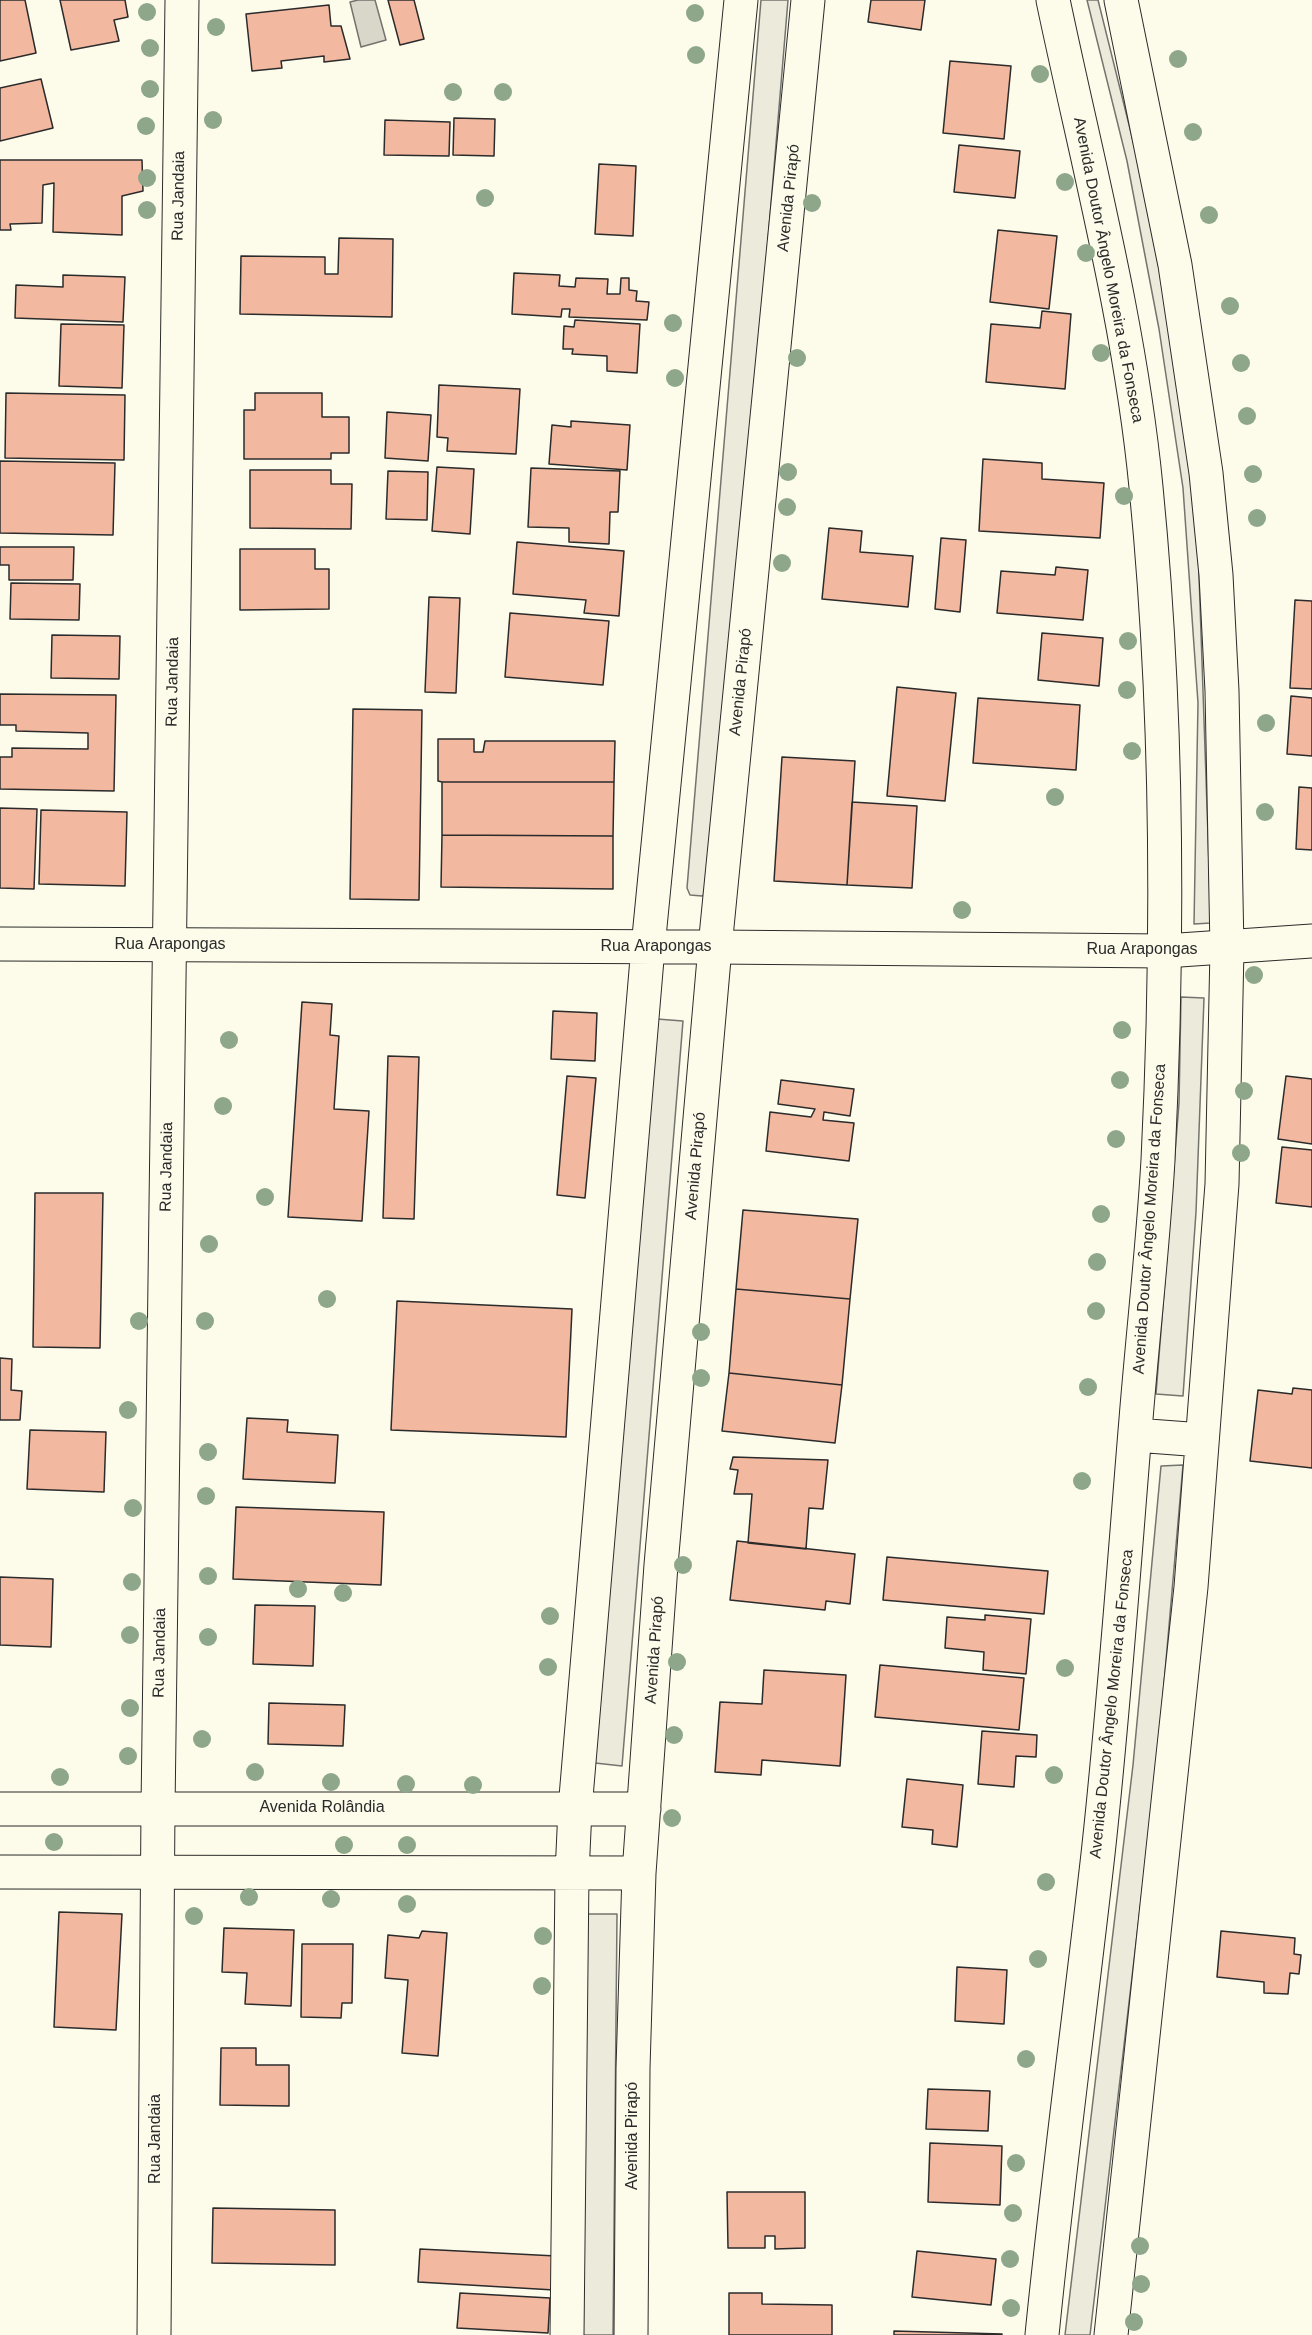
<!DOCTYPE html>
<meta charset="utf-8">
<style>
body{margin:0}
canvas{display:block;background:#fdfbea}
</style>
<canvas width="1312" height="2335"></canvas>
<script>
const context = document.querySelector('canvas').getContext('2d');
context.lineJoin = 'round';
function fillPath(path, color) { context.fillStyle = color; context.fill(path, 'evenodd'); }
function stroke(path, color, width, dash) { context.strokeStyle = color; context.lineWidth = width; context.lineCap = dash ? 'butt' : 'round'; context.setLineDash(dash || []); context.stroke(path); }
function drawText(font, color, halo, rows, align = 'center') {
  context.font = font + ' Arial,sans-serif'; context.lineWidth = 4.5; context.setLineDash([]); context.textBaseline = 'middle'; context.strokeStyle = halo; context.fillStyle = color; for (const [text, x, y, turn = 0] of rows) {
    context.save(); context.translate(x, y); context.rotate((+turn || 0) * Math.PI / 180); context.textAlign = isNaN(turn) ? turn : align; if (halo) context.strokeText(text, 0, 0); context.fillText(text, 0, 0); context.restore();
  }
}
const green = new Path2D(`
 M761 0H788L741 564 709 892 702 896 690 895 687 888Z
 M1087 0H1098L1137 157 1171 328 1196 488 1211 923 1194 924 1198 703 1183 488 1159 329 1127 161Z
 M1181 997 1204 998 1196 1212 1183 1396 1156 1394 1179 1103Z
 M657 1019 683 1021 622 1766 595 1763Z
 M1183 1465 1157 1764 1090 2335H1065L1133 1765 1161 1466Z
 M585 1914H617L613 2335H580Z`);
fillPath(green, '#ecebdb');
stroke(green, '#74746e', 1.5);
const water = new Path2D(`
 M358 0H375L386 40 361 47 350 2Z`);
fillPath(water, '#d8d7c9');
stroke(water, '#74746e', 1.5);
const building = new Path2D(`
 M0 0H25L36 53 0 61Z
 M60 0H125L128 17 114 20 119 41 71 50Z
 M388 0H414L424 39 400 45Z
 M871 0H925L921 30 868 22Z
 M329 5 331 26H341L350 59 324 62V56L281 61 282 68 252 71 246 14Z
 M950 61 1011 66 1004 139 943 133Z
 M41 79 53 128 0 141V88Z
 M454 118 495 119 494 156 453 155Z
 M385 120 450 122 449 156 384 155Z
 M959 145 1020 151 1015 198 954 192Z
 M0 160H142L143 191 122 196V235L53 232 54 183 43 185 42 223 10 224 11 230H0Z
 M599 164 636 166 633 236 595 234Z
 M998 230 1057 236 1049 309 990 302Z
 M339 238 393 239 392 317 240 314 241 256 325 257V274H338Z
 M514 273 560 275 559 286 575 287 576 278 608 279 607 294H620L621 278H629V290L637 291 636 301 649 302 647 320 569 317 570 309H562L561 317 512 314Z
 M63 275 125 277 123 322 15 318 16 285 63 287Z
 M1042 311 1071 314 1065 389 986 382 991 324 1040 328Z
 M575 320 640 324 637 373 607 371V356L572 354 573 349H563L564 326 574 327Z
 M61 324 124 325 122 388 59 386Z
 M439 385 520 389 516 454 447 451 448 438 437 437Z
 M6 393 125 395 124 460 5 458Z
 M255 393H322V417H349V453H331V459H244V410H255Z
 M387 412 431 415 428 461 385 458Z
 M571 421 630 425 627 470 549 464 552 425 571 427Z
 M983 459 1042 463V479L1104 483 1100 538 979 531Z
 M0 461 115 463 113 535 0 533Z
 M437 467 474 469 470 534 432 531Z
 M531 468 620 471 618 512H610L609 544 569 542V528L528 527Z
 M250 470H331V484H352L351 529 250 528Z
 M388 471 428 472 427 520 386 519Z
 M829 528 862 531 860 552 913 556 908 607 822 599Z
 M941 538 966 540 960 612 935 609Z
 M517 542 624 551 619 616 584 613 586 600 513 594Z
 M0 547H74L73 580H9V565H0Z
 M240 549H315V569H329V609L240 610Z
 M1056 567 1088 570 1083 620 997 613 1001 571 1055 575Z
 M11 583 80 584 79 620 10 619Z
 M429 597 460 598 456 693 425 692Z
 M1295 600 1312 601V689L1290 688Z
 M510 613 609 621 603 685 505 677Z
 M1042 633 1103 638 1099 686 1038 680Z
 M52 635 120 636 119 679 51 678Z
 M897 687 956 693 945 801 887 796Z
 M0 694 116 695 114 791 0 789V757H12V748L88 749V733L16 731V725H0Z
 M1291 696 1312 698V756L1287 754Z
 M978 698 1080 705 1076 770 973 763Z
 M353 709 422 710 419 900 350 899Z
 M438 739H474V752H483L485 741H615L614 782H442L438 781Z
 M782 757 855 761 847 885 774 881Z
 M442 782H614L613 836 442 835Z
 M1299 787 1312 788V850L1296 849Z
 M852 802 917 806 912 888 847 885Z
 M0 808 37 809 34 889 0 888Z
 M41 810 127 812 125 886 39 884Z
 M442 835 613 836V889L441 887Z
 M302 1002 332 1004 330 1035 339 1036 334 1109 369 1111 362 1221 288 1217Z
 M553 1011 597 1013 595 1061 551 1059Z
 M388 1056 419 1057 414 1219 383 1218Z
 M567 1076 596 1078 585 1198 557 1195Z
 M1286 1076 1312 1079V1144L1278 1139Z
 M781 1080 854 1089 850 1116 824 1112 823 1120 854 1123 849 1161 766 1151 770 1112 811 1117 815 1109 778 1104Z
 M1282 1147 1312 1150V1207L1276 1203Z
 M35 1193H103L100 1348 33 1347Z
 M743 1210 858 1219 850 1299 736 1289Z
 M736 1289 850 1299 842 1385 729 1373Z
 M397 1301 572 1309 566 1437 391 1430Z
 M0 1358 12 1359 11 1390 22 1391 20 1420H0Z
 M729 1373 842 1385 835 1443 722 1431Z
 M1293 1388 1312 1390V1468L1250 1461 1258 1390 1292 1394Z
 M247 1418 288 1420 287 1432 338 1435 335 1483 243 1479Z
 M30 1430 106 1432 104 1492 27 1489Z
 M733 1457 828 1460 823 1509 809 1508 806 1549 748 1543 752 1494H734L738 1470 730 1469Z
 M236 1507 384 1512 381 1585 233 1579Z
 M737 1541 855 1554 850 1604 826 1601 825 1610 730 1600Z
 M887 1557 1048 1571 1044 1614 883 1600Z
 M0 1577 53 1579 51 1647 0 1645Z
 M255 1605 315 1606 313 1666 253 1664Z
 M985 1615 1031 1619 1026 1674 983 1670 984 1652 945 1648 947 1617 985 1620Z
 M880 1665 1024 1678 1019 1730 875 1717Z
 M764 1670 846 1675 840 1766 762 1760 761 1775 715 1772 720 1702 762 1704Z
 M269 1703 345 1705 343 1746 268 1744Z
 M982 1731 1037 1735 1036 1757 1016 1756 1014 1787 978 1784Z
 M907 1779 963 1785 957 1847 932 1844 933 1830 902 1827Z
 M59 1912 122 1914 116 2030 54 2027Z
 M224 1928 294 1930 291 2006 245 2004 247 1973 222 1972Z
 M422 1931 447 1933 438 2056 402 2053 408 1980 385 1978 388 1935 419 1938Z
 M1221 1931 1295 1938 1294 1954 1301 1955 1299 1974 1290 1973 1288 1994 1264 1993V1982L1217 1977Z
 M302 1944H353L352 2003H342L341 2018 301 2017Z
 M957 1967 1007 1970 1004 2024 955 2021Z
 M221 2048H256V2065H289V2106L220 2105Z
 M928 2089 990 2091 988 2131 926 2129Z
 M930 2143 1002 2146 1000 2205 928 2202Z
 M727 2192H805V2248L775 2249V2236H765V2248H728Z
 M213 2208 335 2210V2265L212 2263Z
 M420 2249 556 2256 554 2290 418 2282Z
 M917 2251 996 2259 991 2305 912 2297Z
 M460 2293 550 2298 548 2333 457 2328Z
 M729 2293H762V2304L832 2305V2335H729Z
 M894 2331 1002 2334V2335H894Z`);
fillPath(building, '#f2b8a0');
stroke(building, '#2b2b2b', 1.5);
const street = new Path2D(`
 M715 947 1165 951 1312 941
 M154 2335 158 1808 182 0`);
const secondary = new Path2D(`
 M0 944 715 947
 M1135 1435 1202 1440
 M0 1809H644
 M0 1872 639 1873
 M567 2335 572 1874 575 1809 648 947 741 0
 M631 2335 633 2068 639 1873 661 1565 715 947 808 0
 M1042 2335C1058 2174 1080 2014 1098 1854 1114 1709 1124 1564 1136 1419 1143 1332 1153 1246 1158 1160 1169 936 1168 710 1146 487 1130 322 1087 162 1053 0
 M1111 2335 1191 1587 1222 1184 1227 949 1222 691 1216 575 1206 473 1175 265 1121 0`);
stroke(street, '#2b2b2b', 35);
stroke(secondary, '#2b2b2b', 35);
stroke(street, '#fdfbea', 33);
stroke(secondary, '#fdfbea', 33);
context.fillStyle = '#8ea78a';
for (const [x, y] of [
 [147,12],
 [695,13],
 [216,27],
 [150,48],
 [696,55],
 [1178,59],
 [1040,74],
 [150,89],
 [453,92],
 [503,92],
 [213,120],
 [146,126],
 [1193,132],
 [147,178],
 [1065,182],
 [485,198],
 [812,203],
 [147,210],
 [1209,215],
 [1086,253],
 [1230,306],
 [673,323],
 [1101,353],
 [797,358],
 [1241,363],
 [675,378],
 [1247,416],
 [788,472],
 [1253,474],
 [1124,496],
 [787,507],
 [1257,518],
 [782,563],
 [1128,641],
 [1127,690],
 [1266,723],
 [1132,751],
 [1055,797],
 [1265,812],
 [962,910],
 [1254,975],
 [1122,1030],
 [229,1040],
 [1120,1080],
 [1244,1091],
 [223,1106],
 [1116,1139],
 [1241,1153],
 [265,1197],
 [1101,1214],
 [209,1244],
 [1097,1262],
 [327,1299],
 [1096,1311],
 [139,1321],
 [205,1321],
 [701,1332],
 [701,1378],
 [1088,1387],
 [128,1410],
 [208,1452],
 [1082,1481],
 [206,1496],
 [133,1508],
 [683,1565],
 [208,1576],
 [132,1582],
 [298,1589],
 [343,1593],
 [550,1616],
 [130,1635],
 [208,1637],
 [677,1662],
 [548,1667],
 [1065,1668],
 [130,1708],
 [674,1735],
 [202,1739],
 [128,1756],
 [255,1772],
 [1054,1775],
 [60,1777],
 [331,1782],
 [406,1784],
 [473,1785],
 [672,1818],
 [54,1842],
 [344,1845],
 [407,1845],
 [1046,1882],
 [249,1897],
 [331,1899],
 [407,1904],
 [194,1916],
 [543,1936],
 [1038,1959],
 [542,1986],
 [1026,2059],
 [1016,2163],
 [1013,2213],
 [1140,2246],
 [1010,2259],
 [1141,2284],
 [1011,2308],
 [1134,2322]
]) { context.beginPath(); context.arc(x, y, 9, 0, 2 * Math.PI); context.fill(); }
drawText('16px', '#2b2b2b', '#fdfbea', [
 ["Rua Jandaia",179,196,-89],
 ["Avenida Pirapó",789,198,-84],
 ["Avenida Doutor Ângelo Moreira da Fonseca",1108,270,79],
 ["Rua Jandaia",173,682,-89],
 ["Avenida Pirapó",741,682,-84],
 ["Rua Arapongas",170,945],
 ["Rua Arapongas",656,947],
 ["Rua Arapongas",1142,950],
 ["Avenida Pirapó",696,1166,-85],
 ["Rua Jandaia",167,1167,-89],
 ["Avenida Doutor Ângelo Moreira da Fonseca",1150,1219,-86],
 ["Avenida Pirapó",655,1650,-86],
 ["Rua Jandaia",160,1653,-89],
 ["Avenida Doutor Ângelo Moreira da Fonseca",1112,1704,-84],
 ["Avenida Rolândia",322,1808],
 ["Avenida Pirapó",633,2136,-90],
 ["Rua Jandaia",156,2139,-90]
]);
</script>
